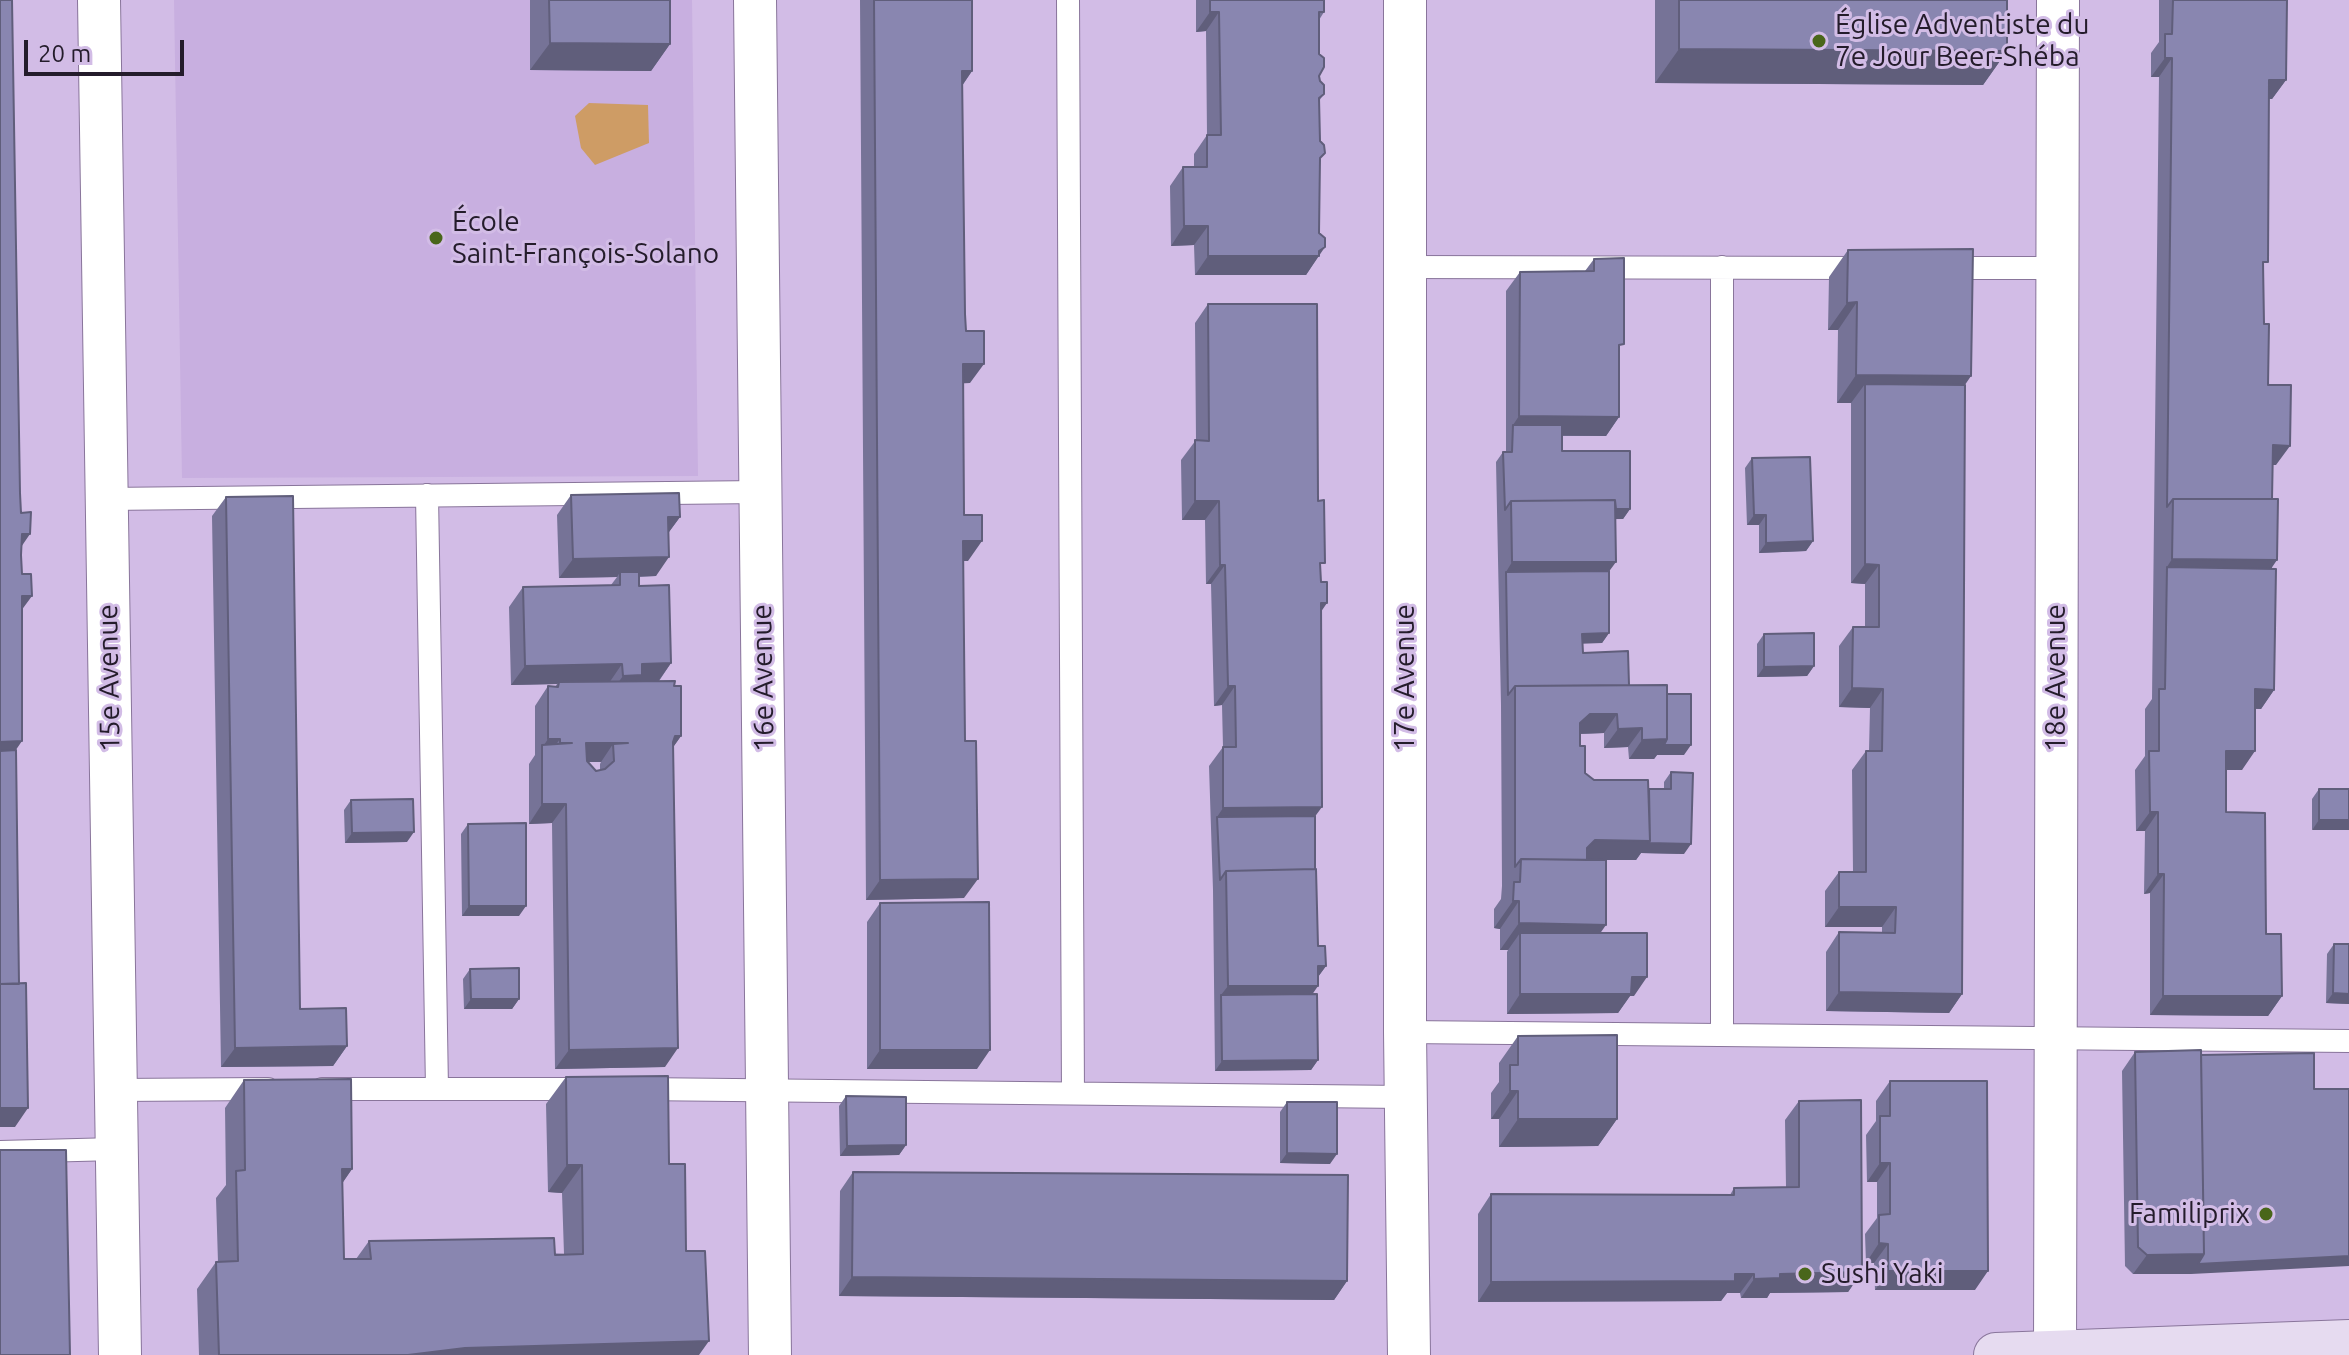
<!DOCTYPE html>
<meta charset="utf-8">
<style>
body{margin:0}
#map{position:relative;width:2349px;height:1355px;overflow:hidden;background:#d2bce6;font-family:Ubuntu,sans-serif}
canvas{display:block}
.scale{position:absolute;left:24px;top:40px;width:160px;height:36px;box-sizing:border-box;border:4px solid #241c2b;border-top:0;padding-left:10px;font-size:24px;line-height:28px;white-space:nowrap;color:#241c2b;-webkit-text-stroke:6px #d2bce6;paint-order:stroke}
</style>
<div id="map">
<canvas width="2349" height="1355"></canvas>
<div class="scale">20 m</div>
</div>
<script>
const context = document.querySelector('canvas').getContext('2d');
context.lineJoin = 'round';
function fillPath(path, color) { context.fillStyle = color; context.fill(path, 'evenodd'); }
function stroke(path, color, width, dash) { context.strokeStyle = color; context.lineWidth = width; context.lineCap = dash ? 'butt' : 'round'; context.setLineDash(dash || []); context.stroke(path); }
function drawText(font, color, halo, rows, align = 'center') {
  context.font = font + ' Ubuntu,sans-serif'; context.lineWidth = 6; context.setLineDash([]); context.textBaseline = 'middle'; context.strokeStyle = halo; context.fillStyle = color; for (const [text, x, y, turn = 0] of rows) {
    context.save(); context.translate(x, y); context.rotate((+turn || 0) * Math.PI / 180); context.textAlign = isNaN(turn) ? turn : align; if (halo) context.strokeText(text, 0, 0); context.fillText(text, 0, 0); context.restore();
  }
}
fillPath(new Path2D(`
 M174 0H692L698 476 182 478Z`), '#c8afe0');
fillPath(new Path2D(`
 M589 103 648 105 649 143 595 165 581 148 575 116Z`), '#ce9c65');
const lane = new Path2D(`
 M1068 0 1073 1093
 M1405 267 1863 268
 M1722 267V1035
 M1946 268H2056
 M427 495 437 1089
 M106 499 761 492
 M1405 1032 2349 1041
 M322 1089H588
 M638 1089 1405 1097
 M115 1090 268 1089
 M0 1152 116 1149`);
const street = new Path2D(`
 M99 0 120 1355
 M755 0 770 1355
 M1405 0V1032L1409 1355
 M2055 1355 2058 0`);
const secondary = new Path2D(`
 M1996 1355 2349 1342`);
stroke(lane, '#89759b', 24);
stroke(street, '#89759b', 44);
stroke(secondary, '#89759b', 46);
stroke(lane, '#fff', 22);
stroke(street, '#fff', 42);
stroke(secondary, '#e6dbf0', 44);
fillPath(new Path2D(`
 M530 0H670V44L651 71 530 70Z
 M860 0H972V71L962 86 965 314 970 383H964V515L968 561H963L964 898 866 900Z
 M1196 0H1324V12L1319 20 1320 81 1324 94 1319 101V255L1306 275H1195L1194 245 1171 246 1170 186 1183 167H1194V154L1207 135 1206 31 1196 32Z
 M1655 0H2007V51L1983 85 1655 83Z
 M2159 0H2287L2286 80 2272 99H2269L2263 269 2264 324 2276 465H2272V569L2274 690 2261 709H2255L2242 770H2226V812L2266 934 2282 996 2268 1016 2150 1015V893L2144 894 2145 831H2136L2135 770 2145 756V709L2152 699 2159 77H2151V53L2159 42Z
 M1848 250 1965 385 1962 994 1949 1013 1826 1011V952L1839 932 1882 933V927H1825V891L1839 872H1853L1852 770 1866 751H1869L1870 708 1839 707V646L1853 627H1865V584L1851 583V403H1837L1838 330H1828L1829 277Z
 M1594 259 1619 351V417L1606 436H1562V451L1630 509 1623 519H1616L1609 572V633L1602 643H1583V653L1629 685 1667 694 1684 755H1657L1654 759H1629L1628 747 1604 748V733L1580 734V746L1585 773 1594 780 1649 789H1664V782L1671 772 1684 854 1641 853 1636 860H1587L1600 933 1634 996H1630L1618 1013 1507 1014V952L1508 950H1500V929L1494 928V909L1501 899 1502 886 1501 705 1496 462 1503 452H1506V291L1520 272 1585 271Z
 M1208 304 1318 501 1321 612 1315 816V869L1318 946 1326 966 1318 977 1312 994 1318 1060 1311 1070 1215 1071 1213 890 1209 766 1223 747 1222 705 1214 706 1211 584H1206L1205 520H1182L1181 460 1196 440 1195 323Z
 M1752 458 1813 541 1806 551 1759 553V525H1747L1745 468Z
 M571 495 680 517 669 532 656 576 639 577V586L671 663 659 681 674 686 681 736 673 747 665 1067 555 1069 552 823 529 824V764L535 755V706L548 686 555 687 557 684 511 685 509 607 523 587 611 585 617 577 559 578 557 515ZM587 762H601L600 764V770L596 771Z
 M226 497 300 1009 347 1046 333 1066 221 1067 212 516Z
 M1764 634 1814 666 1807 676 1757 677V644Z
 M2319 789H2349L2312 830V799Z
 M351 800 407 842 345 843 344 810Z
 M468 824 519 916H462L461 834Z
 M880 903 977 1069H867V922Z
 M2334 944 2349 1004 2326 1003 2327 954Z
 M470 969 519 999 512 1009H464L463 979Z
 M1518 1036 1617 1119 1598 1146 1499 1147V1119H1491V1093L1499 1082V1063Z
 M2135 1052 2191 1274H2133L2125 1266 2122 1071Z
 M566 1077 669 1164 686 1251 699 1355H199L197 1289 216 1262H218L216 1198 226 1185 225 1108 244 1080 352 1169 342 1183 344 1259H356L369 1241 564 1254 562 1193 548 1192 546 1104Z
 M1890 1081 1975 1290H1875L1874 1263H1866L1865 1234 1877 1218V1182H1867L1866 1135 1876 1121V1101Z
 M846 1096 906 1145 899 1155 840 1156 839 1106Z
 M1799 1101 1862 1272 1848 1292 1770 1293 1767 1298H1741L1740 1293H1727L1721 1301 1478 1302V1214L1491 1194 1730 1195 1734 1188 1786 1187 1785 1120Z
 M1287 1102 1330 1164 1280 1163V1112Z
 M853 1172 1347 1281 1334 1300 839 1296 840 1191Z`), '#767397');
fillPath(new Path2D(`
 M1210 12H1219L1206 31 1196 32Z
 M550 43 670 44 651 71 530 70Z
 M1679 49 2007 51 1983 85 1655 83Z
 M2165 58H2172L2159 77H2151Z
 M962 71H972L959 90Z
 M2269 80H2286L2272 99H2256Z
 M1184 226H1208L1194 245 1171 246Z
 M1325 247 1306 275H1195L1208 256 1319 251Z
 M1857 302 1838 330H1828L1847 303Z
 M963 364H984L970 383 950 384Z
 M1856 375 1971 376 1952 404 1865 384 1851 403H1837Z
 M1519 416 1619 417 1606 436 1513 435V425Z
 M2273 445 2290 446 2276 465H2259Z
 M1195 501H1219L1205 520H1182Z
 M1630 509 1623 519 1512 520V510Z
 M1754 515H1766L1759 525H1747Z
 M668 517H680L666 536Z
 M22 534H30L17 553Z
 M963 541H982L968 561H950Z
 M1813 541 1806 551 1759 553 1766 543Z
 M669 557 656 576 620 577V572L617 577 559 578 573 559Z
 M2172 559 2277 560 2258 588 2167 567Z
 M1512 562H1616L1602 581 1506 572Z
 M1865 564 1879 565 1865 584 1851 583Z
 M1220 565H1225L1211 584H1206Z
 M22 596H32L18 615Z
 M1321 603H1327L1314 622Z
 M1609 633 1602 643 1575 644 1582 634Z
 M671 663 657 683 609 695 623 676 642 664Z
 M622 664 609 683 559 682 557 684 511 685 525 666Z
 M1814 666 1807 676 1757 677 1764 667Z
 M1228 686H1235L1222 705 1214 706Z
 M1852 688 1883 689 1870 708 1839 707Z
 M2255 689 2274 690 2261 709 2242 708Z
 M1590 714H1617L1604 733 1576 734 1580 723Z
 M1642 728 1628 747 1604 748 1618 729Z
 M675 736H681L667 756Z
 M548 739H560L546 758 542 748Z
 M1667 739 1691 745 1684 755H1657L1654 759H1629L1642 740Z
 M22 741 9 760H0V742Z
 M586 743H628L614 761 613 744 601 762H572Z
 M2226 751H2255L2242 770H2212Z
 M542 804H566L552 823 529 824Z
 M1322 807 1308 826 1217 817 1223 808Z
 M2150 812H2158L2145 831H2136Z
 M2319 820H2349V830H2312Z
 M414 832 407 842 345 843 352 833Z
 M1595 840 1650 841 1691 844 1684 854 1641 853 1636 860H1582L1587 848Z
 M2158 874H2164L2150 893 2144 894Z
 M978 879 964 898 866 900 880 880Z
 M1513 901H1519L1500 929 1494 928Z
 M469 906H526L519 916H462Z
 M1839 907H1896L1882 927H1825Z
 M1519 923 1606 925 1587 952 1520 933 1508 950H1500Z
 M1318 966H1326L1312 985Z
 M1632 977H1647L1634 996H1630L1618 1013 1507 1014 1520 994Z
 M1228 986H1318L1305 1005 1221 995Z
 M1839 992 1962 994 1949 1013 1826 1011Z
 M2333 993 2349 994V1004L2326 1003Z
 M2163 996H2282L2268 1016 2150 1015Z
 M471 999H519L512 1009H464Z
 M347 1046 333 1066 221 1067 235 1048Z
 M678 1048 665 1067 555 1069 569 1050Z
 M880 1050H990L977 1069H867Z
 M1318 1060 1311 1070 1215 1071 1222 1061Z
 M1510 1091H1518L1499 1119H1491Z
 M0 1108H28L15 1127H0Z
 M1518 1119H1617L1598 1146 1499 1147Z
 M906 1145 899 1155 840 1156 847 1146Z
 M1287 1153 1337 1154 1330 1164 1280 1163Z
 M1880 1163H1890L1877 1182H1867Z
 M567 1165H582L562 1193 548 1192Z
 M342 1169H352L333 1197Z
 M1879 1243 1888 1244 1874 1263H1866Z
 M2204 1254 2349 1256V1266L2191 1274H2133L2147 1255Z
 M1888 1271H1988L1975 1290H1875Z
 M1862 1272 1848 1292 1770 1293 1767 1298H1741L1754 1279 1780 1274Z
 M1735 1274H1754L1740 1293H1727L1721 1301 1478 1302 1491 1282Z
 M852 1277 1347 1281 1334 1300 839 1296Z
 M709 1341 699 1355H408L465 1348Z`), '#605e7b');
const building = new Path2D(`
 M0 0H12L20 493 21 513 31 512 30 534H22L21 555 22 574H31L32 596H22V741L0 742Z
 M549 0H670V44L550 43Z
 M874 0H972V71H962L965 314 966 331H984V364H963L964 515H982V541H963L965 741H976L978 879 880 880Z
 M1210 0H1324V12H1319V54L1324 58V67L1319 76 1320 81 1324 85V94L1319 98 1320 141 1324 145 1325 153 1320 158 1319 233 1325 238V247L1319 251V256H1208V226H1184L1183 167H1207V135H1221L1219 12H1210Z
 M1679 0H2007V51L1679 49Z
 M2173 0H2287L2286 80H2269L2268 262H2263L2264 324H2269L2268 385H2291L2290 446 2273 445 2272 499H2173L2167 507 2172 58H2165V34H2172Z
 M1973 249 1971 376 1856 375 1857 302 1847 303 1848 250Z
 M1624 258V344L1619 345V417L1519 416 1520 272 1594 271V259Z
 M1208 304H1317L1318 501 1324 500 1325 563H1320L1321 582H1327V603H1321L1322 807 1223 808V747H1236L1235 686H1228L1225 565H1220L1219 501H1195V440L1209 441Z
 M1865 384 1965 385 1962 994 1839 992V932L1895 933 1896 907H1839V872H1866V751H1882L1883 689 1852 688 1853 627H1879V565L1865 564Z
 M1513 425H1562V451H1630V509H1616L1615 500 1511 501 1505 510 1503 452H1512Z
 M1810 457 1813 541 1766 543V515H1754L1752 458Z
 M679 493 680 517H668L669 557 573 559 571 495Z
 M293 496 300 1009 346 1008 347 1046 235 1048 226 497Z
 M2173 499H2278L2277 560 2172 559Z
 M1615 500 1616 562H1512L1511 501Z
 M2167 567 2276 569 2274 690 2255 689V751H2226V812L2265 813 2266 934H2281L2282 996H2163L2164 874H2158V812H2150L2149 751H2159V689H2165Z
 M1609 571V633L1582 634 1583 653 1628 651 1629 685 1515 686 1508 695 1506 572Z
 M620 572H639V586L669 585 671 663 642 664V675L623 676 622 664 525 666 523 587 620 585Z
 M1814 633V666L1764 667V634Z
 M675 681 674 686H681V736H675L673 742 678 1048 569 1050 566 804H542V745L572 743H560V739H548V686L558 687 559 682ZM586 743H628L613 744 614 761 605 769 596 771 587 761Z
 M1667 685V739L1642 740V728L1618 729 1617 714H1590L1580 723V746H1585V773L1594 780H1648L1650 841 1595 840 1587 848V860L1521 859 1515 867V686Z
 M1667 694H1691V745H1664L1667 739Z
 M16 750 19 984H0V751Z
 M1671 772 1693 773 1691 844 1648 843 1650 841 1649 789H1671Z
 M2319 789H2349V820H2319Z
 M413 799 414 832 352 833 351 800Z
 M1315 816V869L1226 871 1220 880 1217 817Z
 M526 823V906H469L468 824Z
 M1521 859 1606 860V925L1519 923V901H1513L1514 882H1520Z
 M1316 869 1318 946H1325L1326 966H1318V986H1228L1226 871Z
 M989 902 990 1050H880V903Z
 M1520 933H1647V977H1632L1631 994H1520Z
 M2334 944H2349V994L2333 993Z
 M519 968V999H471L470 969Z
 M26 983 28 1108H0V984Z
 M1317 994 1318 1060 1222 1061 1221 995Z
 M1617 1035V1119H1518V1091H1510V1065H1518V1036Z
 M2201 1050 2204 1254 2147 1255 2138 1247 2135 1052Z
 M2314 1053V1089H2349V1256L2198 1264 2204 1254 2201 1055Z
 M668 1076 669 1164H685L686 1251H705L709 1341 465 1348 408 1355H219L216 1262 238 1261 236 1171 245 1170 244 1080 351 1079 352 1169H342L344 1259H371L369 1241 554 1238 555 1255 583 1254 582 1165H567L566 1077Z
 M1890 1081H1987L1988 1271H1888V1244L1879 1243V1215L1890 1214V1163H1880V1116H1890Z
 M846 1096 906 1097V1145L847 1146Z
 M1861 1100 1862 1272 1780 1274V1278L1754 1279V1274H1735V1281L1491 1282V1194L1734 1195V1188L1799 1187V1101Z
 M1287 1102H1337V1154L1287 1153Z
 M0 1150H66L70 1355H0Z
 M853 1172 1348 1175 1347 1281 852 1277Z`);
fillPath(building, '#8986b0');
stroke(building, '#605e7b', 2);
for (const [x, y, r, color] of [
 [1819,41,8,"#49661a"],
 [436,238,8,"#49661a"],
 [2266,1214,8,"#49661a"],
 [1805,1274,8,"#49661a"]
]) { const dot = new Path2D(); dot.arc(x, y, r, 0, 2 * Math.PI); context.fillStyle = color; context.fill(dot); stroke(dot, '#d2bce6', 3); }
drawText('28px', '#241c2b', '#d2bce6', [
 ["Église Adventiste du",1835,25],
 ["7e Jour Beer-Shéba",1835,57],
 ["École",452,222],
 ["Saint-François-Solano",452,254],
 ["Familiprix",2250,1214,"right"],
 ["Sushi Yaki",1821,1274]
], 'left');
drawText('28px', '#241c2b', '#d2bce6', [
 ["15e Avenue",109,678,-91],
 ["16e Avenue",763,678,-91],
 ["17e Avenue",1405,678,-90],
 ["18e Avenue",2056,678,-90]
]);
</script>
